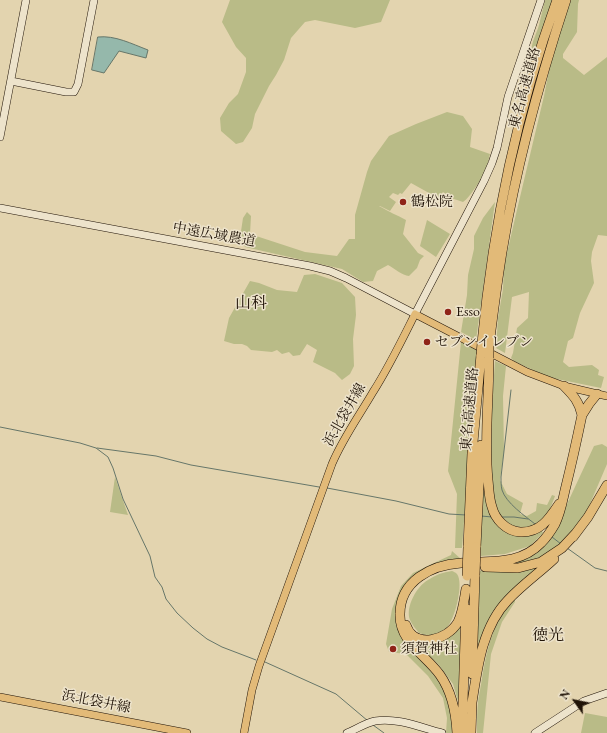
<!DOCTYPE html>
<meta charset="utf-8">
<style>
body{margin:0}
#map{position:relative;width:607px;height:733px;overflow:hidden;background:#e3d4af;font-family:"EB Garamond",serif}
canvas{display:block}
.north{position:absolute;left:555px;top:681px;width:40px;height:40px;-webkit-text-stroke:3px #ede3cb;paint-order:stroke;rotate:303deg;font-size:11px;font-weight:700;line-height:16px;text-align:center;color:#201307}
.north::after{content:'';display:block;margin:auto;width:14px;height:18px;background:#201307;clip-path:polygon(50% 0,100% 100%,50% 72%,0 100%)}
</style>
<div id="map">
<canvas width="607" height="733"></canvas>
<div class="north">N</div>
</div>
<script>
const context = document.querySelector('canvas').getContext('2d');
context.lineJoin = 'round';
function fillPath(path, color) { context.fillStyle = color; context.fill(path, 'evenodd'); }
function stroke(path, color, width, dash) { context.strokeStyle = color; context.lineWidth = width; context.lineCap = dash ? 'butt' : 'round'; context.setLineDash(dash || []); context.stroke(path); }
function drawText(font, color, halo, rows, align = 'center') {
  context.font = font + ' "EB Garamond","Noto Serif JP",serif'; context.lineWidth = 3; context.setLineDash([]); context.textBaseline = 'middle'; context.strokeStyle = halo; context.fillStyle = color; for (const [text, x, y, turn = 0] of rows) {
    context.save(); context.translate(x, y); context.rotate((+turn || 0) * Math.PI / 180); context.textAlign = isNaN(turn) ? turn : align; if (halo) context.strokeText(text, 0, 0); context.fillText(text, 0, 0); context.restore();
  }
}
fillPath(new Path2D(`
 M230 0H390L381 22 355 28 315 20 305 22 291 38 284 60 276 75 269 86 255 114 252 128 243 142 236 144 221 131 220 118 229 103 238 94 246 72V58L236 47 222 22Z
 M545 0H553L533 58C528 47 536 36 539 25 541 17 543 8 545 0Z
 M571 0H579L578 4 577 32 563 54V58L584 75 607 57V236L598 235 592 252 591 261 594 283 580 313 573 338 568 341 563 362 569 367 592 365 599 370 598 375 604 377 601 388 547 377 514 361 511 358 513 353 517 328 528 318 529 292 512 297 505 353 496 348 498 318 503 289 504 266 516 214 544 96 553 50Z
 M447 112 463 116 472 129 470 147 490 154C489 158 488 162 487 167 484 175 470 198 463 202L454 199 443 192 438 198 411 183 402 194 400 193 398 195 393 193 389 197 396 202 390 211 380 206H379C389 212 397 215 406 220L403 234 418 253 424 256 420 260 417 268 409 276C402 275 395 269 388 265L377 271 373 281 363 282 342 269 245 247 240 238 243 218 247 212 251 216 250 234 305 252 337 256 349 239H355V215L367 172 371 161 389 136 416 124Z
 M495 202 476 340 461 332 467 295 468 275 474 249V236L483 218Z
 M427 220 450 234 436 257 420 246Z
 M315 274 342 283 355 297 356 315 353 339 354 366 350 374 342 380 335 373 313 362 317 350 307 344 300 355 293 356 289 352 282 354 277 350 272 352 251 350 247 346 242 344H234L224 341 229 318 250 281 259 283 277 290 297 292 304 275Z
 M461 342 477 349 462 548H455L457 494 448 471Z
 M495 361 506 366 503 396 504 452 500 480 507 494 523 503 520 514 527 516 536 511 537 503 547 505 552 495 555 496C551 507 546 521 534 526 527 530 510 525 502 524L494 503 491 460 492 405Z
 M602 444 607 447V464L584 518 557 549 532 562 515 566 479 564 517 561 561 517 594 446Z
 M115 477 128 515 110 512Z
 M481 488H484L493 510 517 532 540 527 543 533 530 546 505 554 481 556Z
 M452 551 461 559 406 586 400 628 441 677 456 733H446L447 718 443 698 428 676 406 654 389 652 386 644 392 609 401 586 413 573 451 555Z
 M543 565 516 589 476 659 480 571H524Z
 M452 571C454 572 455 572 457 574 464 583 455 618 448 626 445 630 437 634 432 635 428 636 423 634 419 633 416 629 412 625 410 620 405 607 417 586 428 580 435 575 443 572 452 571Z
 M515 599V602L502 622 491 654 483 733H477C477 723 477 712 478 702 479 694 481 686 482 678 487 649 493 620 515 599Z
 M460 622V708L453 684 438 664 416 643 430 645 445 641 453 633Z
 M585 713 607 717V733H581Z`), '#b9bb87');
const water = new Path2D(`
 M98 37C115 35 132 44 148 50L146 58 119 51 104 73 92 70Z`);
fillPath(water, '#95b8ab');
stroke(water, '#667669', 1);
stroke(new Path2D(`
 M511 390 501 477C501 481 501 486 502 490 506 503 525 516 535 524
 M0 427 80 443 96 448 108 457 113 468 123 499 150 556 155 577 162 587 166 599 177 613 193 628 207 639 222 647 256 660
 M97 448 156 456 191 465 319 487
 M327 488 396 501 449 514 466 515
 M481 516 492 517
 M501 517H514L528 519
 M552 537 561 544
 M567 548 595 568 607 571
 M265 662 336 694 368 721
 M373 725 384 733`), '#667669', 1);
const secondary = new Path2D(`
 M11 81 66 92H74L78 84 94 0
 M0 137 26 0
 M0 208 310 266 330 271 346 278 415 314 484 181 492 163 497 148 508 97 541 0
 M347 733C356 729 366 723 375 721 397 717 422 728 442 733
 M535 733 584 701 607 693`);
const primary = new Path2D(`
 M0 697 187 733
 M244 733 252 690 259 666 332 464C343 438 359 416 373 392 389 367 402 340 415 314L527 372 564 386 607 396`);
const highway = new Path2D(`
 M482 343C493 226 517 110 557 0
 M489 346C493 314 497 283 502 252 516 167 539 82 566 0
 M489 358C489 399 484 440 488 480 489 489 489 499 492 507 495 519 506 531 520 532 540 533 549 519 559 504
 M564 386C574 396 579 402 582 415
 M573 537 588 517 607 485
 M468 547 472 453 481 355
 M476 547 481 445
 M485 567 518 568 541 562 562 548 576 533
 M406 625C414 649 447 641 458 622 463 612 464 600 466 589
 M472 674 475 575
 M471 709C477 671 481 628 508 600 522 585 539 573 554 559
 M457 733C456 713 452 692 440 675 426 655 399 642 400 614 400 581 431 565 461 563 488 560 519 566 541 543 546 538 551 531 555 524 561 512 563 498 566 486 572 462 577 439 582 415L589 404 597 394
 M462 733 466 608
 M471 733 472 703`);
stroke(secondary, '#201307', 8);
stroke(primary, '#201307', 8);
stroke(highway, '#201307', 10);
stroke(secondary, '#ede3cb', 7);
stroke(primary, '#e2ba78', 7);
stroke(highway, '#e2ba78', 9);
const highwayBridge = new Path2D(`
 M489 346V358
 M481 355 482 343
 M475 575 476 547
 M467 576 468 547`);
stroke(highwayBridge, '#201307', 10, []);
stroke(highwayBridge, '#e2ba78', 9);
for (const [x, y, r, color] of [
 [403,202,4,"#8f2418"],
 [448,312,4,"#8f2418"],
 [427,342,4,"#8f2418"],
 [393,649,4,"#8f2418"]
]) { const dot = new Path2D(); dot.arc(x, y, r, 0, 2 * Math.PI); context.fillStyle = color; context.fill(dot); stroke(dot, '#ede3cb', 1.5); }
drawText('14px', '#201307', '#ede3cb', [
 ["東名高速道路",525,88,-75],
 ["中遠広域農道",214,235,10],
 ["東名高速道路",470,409,-85],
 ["浜北袋井線",345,415,-60],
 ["浜北袋井線",96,702,11]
]);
drawText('14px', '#201307', '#ede3cb', [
 ["鶴松院",411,202],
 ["Esso",456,312],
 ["セブンイレブン",435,342],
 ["須賀神社",401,649]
], 'left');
drawText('16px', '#201307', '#ede3cb', [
 ["山科",251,304],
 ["徳光",548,636]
]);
</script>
